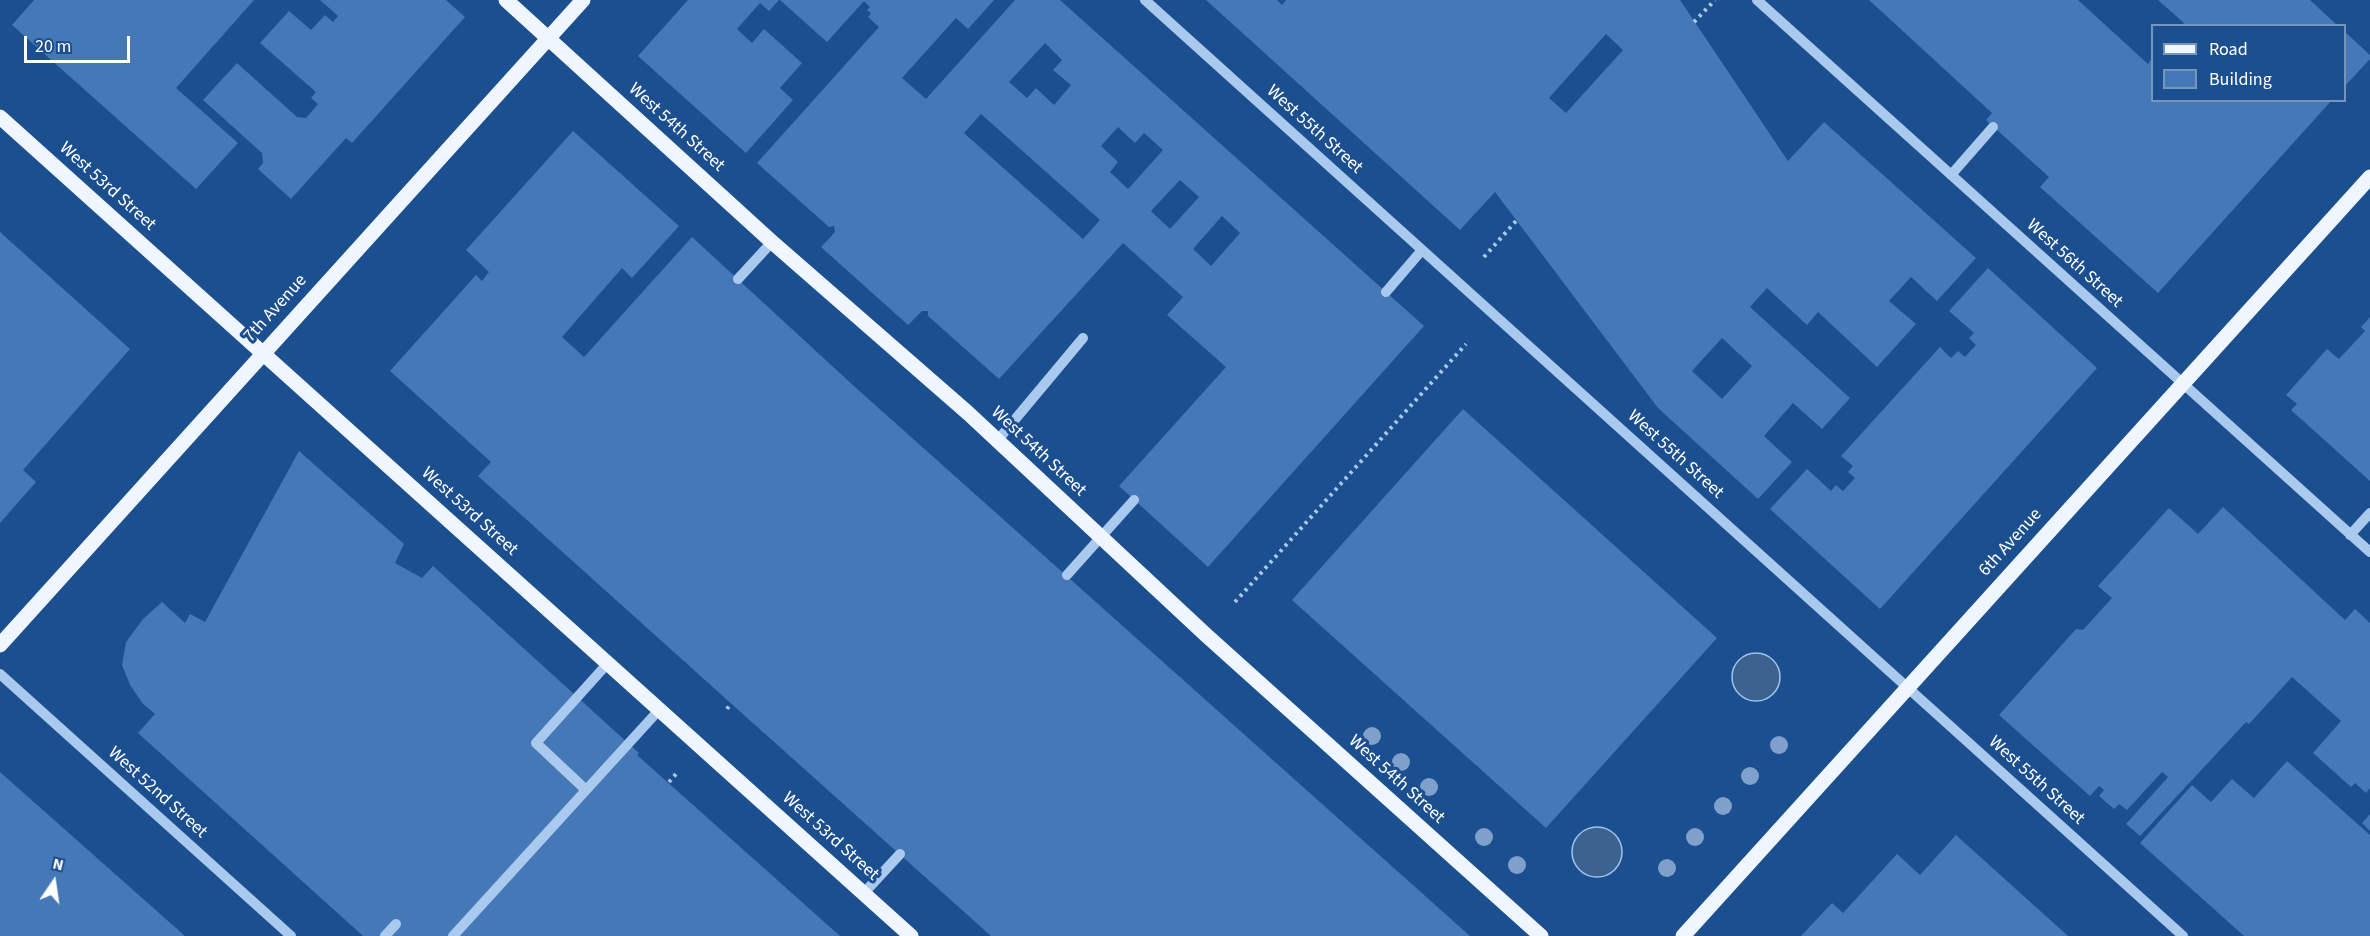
<!DOCTYPE html>
<style>
body{margin:0}
#map{position:relative;width:2370px;height:936px;overflow:hidden;background:#1b4f8f;font-family:"Source Sans 3",sans-serif}
canvas{display:block}
.legend{position:absolute;left:2151px;top:24px;width:195px;height:78px;box-sizing:border-box;background:#1b4f8f;border:2px solid #7695bc;margin:0;padding:8px 10px;list-style:none;font-size:18px;color:#fff}
.legend li{display:flex;align-items:center;gap:12px;height:30px}
.legend b{width:30px;border:2px solid #7695bc}
.north{position:absolute;left:24px;top:852px;width:60px;height:60px;-webkit-text-stroke:4px #1b4f8f;paint-order:stroke;rotate:13deg;font-size:16px;font-weight:700;line-height:24px;text-align:center;color:#fff}
.north::after{content:'';display:block;margin:auto;width:21px;height:27px;background:#fff;clip-path:polygon(50% 0,100% 100%,50% 72%,0 100%)}
.scale{position:absolute;left:24px;top:36px;width:106px;height:27px;box-sizing:border-box;border:3px solid #fff;border-top:0;padding-left:8px;font-size:18px;line-height:21px;white-space:nowrap;color:#fff;-webkit-text-stroke:4px #1b4f8f;paint-order:stroke}
</style>
<div id="map">
<canvas width="2370" height="936"></canvas>
<ul class="legend">
<li><b style="height:8px;background:#f0f6ff"></b>Road</li>
<li><b style="height:16px;background:#4478b7"></b>Building</li>
</ul>
<div class="north">N</div>
<div class="scale">20 m</div>
</div>
<script>
const context = document.querySelector('canvas').getContext('2d');
context.lineJoin = 'round';
function fillPath(path, color) { context.fillStyle = color; context.fill(path, 'evenodd'); }
function stroke(path, color, width, dash) { context.strokeStyle = color; context.lineWidth = width; context.lineCap = dash ? 'butt' : 'round'; context.setLineDash(dash || []); context.stroke(path); }
function drawText(font, color, halo, rows, align = 'center') {
  context.font = font + ' "Source Sans 3",sans-serif'; context.lineWidth = 6; context.setLineDash([]); context.textBaseline = 'middle'; context.strokeStyle = halo; context.fillStyle = color; for (const [text, x, y, turn = 0] of rows) {
    context.save(); context.translate(x, y); context.rotate((+turn || 0) * Math.PI / 180); context.textAlign = isNaN(turn) ? turn : align; if (halo) context.strokeText(text, 0, 0); context.fillText(text, 0, 0); context.restore();
  }
}
const water = new Path2D(`
 M1732 677a24 24 0 1 1 48 0a24 24 0 1 1-48 0Z
 M1572 852a25 25 0 1 1 50 0a25 25 0 1 1-50 0Z`);
fillPath(water, '#3c6290');
stroke(water, '#9cc4f0', 1.5);
fillPath(new Path2D(`
 M34 0H254L176 88 238 143 196 189 12 25Z
 M320 0H446L465 17 352 143 346 138 291 199 258 169 263 163 262 153 203 100 237 63 297 117 306 118 318 104 311 98 316 92 260 43 289 11 311 30 325 15 333 22 338 16Z
 M688 0H779L769 11 760 3 737 29 752 43 764 29 802 63 780 88 793 100 746 153 638 56Z
 M780 0H994L968 29 956 18 902 78 926 99 1015 0H1060L1424 326 1208 567 1119 486 1226 367 1167 315 1183 297 1123 243 999 379 928 316V311H922L908 325 821 247 835 232 834 226 829 227 757 163 879 27 868 17 871 13 867 10 870 7 864 1 827 42ZM1045 43 1062 60 1053 70 1071 85 1054 105 1036 88 1027 98 1009 82ZM981 114 1100 220 1083 239 964 133ZM1118 127 1135 143 1144 133 1163 150 1128 189 1110 172 1118 162 1101 146ZM1180 180 1199 197 1170 229 1151 211ZM1222 216 1240 233 1211 266 1193 249Z
 M1206 0H1277L1282 5 1286 0H1680L1788 161 1824 122 1976 258 1937 301 1911 277 1889 301 1916 324 1877 367 1818 312 1807 325 1767 288 1750 307 1850 398 1822 429 1793 403 1764 436 1792 462 1758 499 1658 408 1495 192 1460 230ZM1606 34 1623 50 1566 113 1549 98ZM1722 338 1752 366 1722 399 1692 371Z
 M1869 0H2078L2148 64 2152 58V100H2332L2158 293 2040 187 2049 177 1986 120 1992 113Z
 M2158 0H2310L2338 26H2182L2184 23Z
 M2344 31 2370 55V59L2344 87Z
 M573 131 679 226 632 278 622 268 562 337 584 357 692 237 855 387 1470 936H991L745 716 478 476 491 462 390 371 476 275 482 281 489 272 466 250Z
 M0 232 130 349 23 470 36 482 0 523Z
 M1988 268 2097 368 1880 609 1770 509 1807 469 1831 491 1836 485 1843 491 1855 478 1848 472 1853 466 1841 456 1940 347 1951 358 1958 351 1965 357 1976 345 1969 338 1974 333 1949 311Z
 M2370 317V481L2291 410 2297 404 2286 395 2327 349 2339 359 2365 331 2361 327Z
 M1463 409 1717 638 1546 828 1292 600Z
 M299 451 404 544 395 563 422 578 433 566 629 744 639 753 637 755 840 936H363L138 733 155 714 143 704 130 685 122 665 126 642 143 619 162 602 185 623 190 614 205 622Z
 M2223 507 2345 620 2355 609 2370 623V788L2366 793 2355 783 2351 787 2313 753 2341 721 2292 677 2249 724 2246 722 2140 836 2126 824 2168 777 2162 772 2127 810 2119 804 2114 809 2099 796 2104 790 2099 786 2090 796 1999 715 2076 629 2083 630 2112 598 2098 586 2169 508 2198 534Z
 M2287 761 2370 835V936H2244L2140 843 2192 785 2211 802 2232 779 2254 798Z
 M0 772 123 881 185 936H0Z
 M2370 814V831L2362 823Z
 M1956 835 2068 936H1801L1832 903 1843 913 1897 854 1920 875Z`), '#4478b7');
stroke(new Path2D(`
 M1694 22 1715 0
 M1484 257 1516 221
 M1235 602 1466 344
 M727 709 731 703
 M669 782 676 774`), '#a9c9ee', 4, [3, 4.5]);
stroke(new Path2D(`
 M1145 0 2183 936
 M1757 0 2370 552
 M1951 175 1993 127
 M738 279 772 242
 M1386 292 1422 250
 M997 441 1083 338
 M2350 535 2370 513
 M1067 575 1134 500
 M0 674 291 936
 M586 790 536 743 608 663
 M863 894 900 854
 M385 936 396 924
 M453 936 659 710`), '#a9c9ee', 10);
stroke(new Path2D(`
 M506 0 772 242 968 413 1206 635 1541 936
 M0 117 911 936
 M0 645 583 0
 M1683 936 2370 177`), '#f0f6ff', 15);
context.fillStyle = '#7ea0ca';
for (const [x, y] of [
 [1372,736],
 [1779,745],
 [1401,762],
 [1750,776],
 [1429,787],
 [1723,806],
 [1484,837],
 [1695,837],
 [1517,865],
 [1667,868]
]) { context.beginPath(); context.arc(x, y, 9, 0, 2 * Math.PI); context.fill(); }
drawText('18px', '#fff', '#1b4f8f', [
 ["West 54th Street",676,128,42],
 ["West 55th Street",1314,130,42],
 ["West 53rd Street",107,187,42],
 ["West 56th Street",2074,264,42],
 ["7th Avenue",276,309,-48],
 ["West 54th Street",1038,452,43],
 ["West 55th Street",1675,455,42],
 ["West 53rd Street",469,512,42],
 ["6th Avenue",2011,543,-48],
 ["West 54th Street",1396,780,42],
 ["West 55th Street",2036,781,42],
 ["West 52nd Street",157,793,42],
 ["West 53rd Street",830,837,42]
]);
</script>
